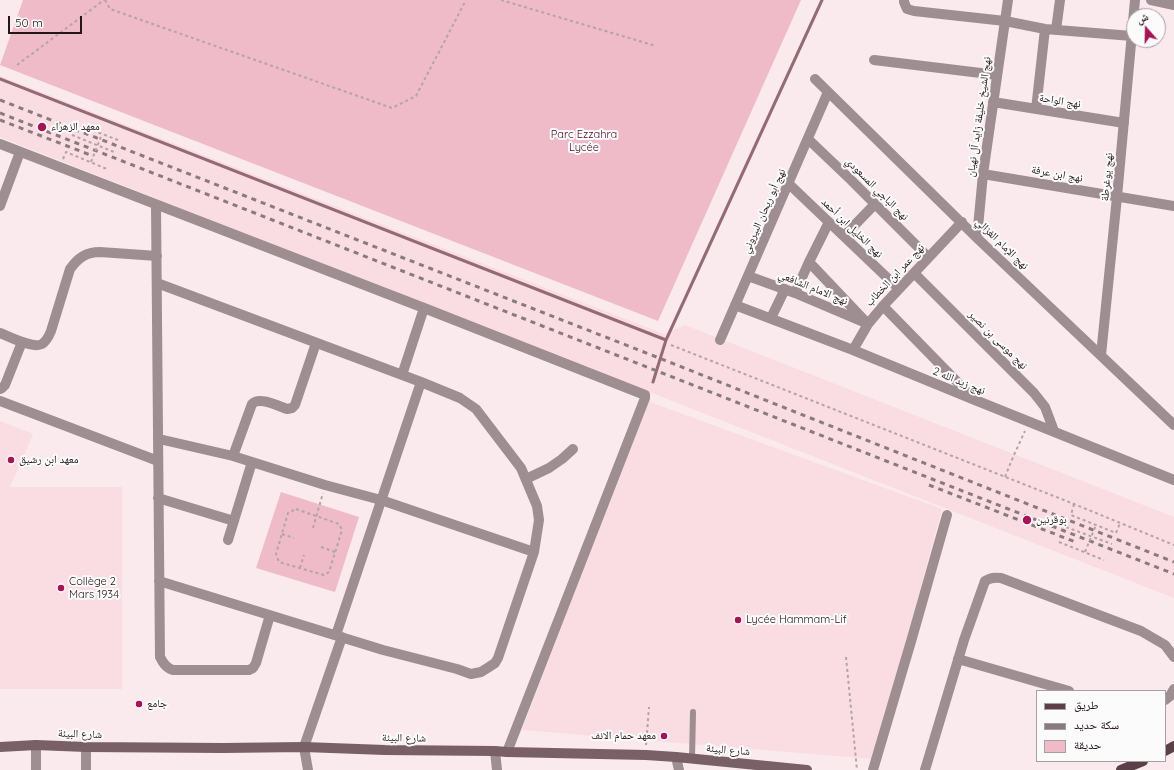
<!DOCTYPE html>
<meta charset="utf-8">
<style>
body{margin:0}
#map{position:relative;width:1174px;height:770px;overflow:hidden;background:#fae9ed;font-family:Quicksand,"Noto Naskh Arabic",sans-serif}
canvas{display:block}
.legend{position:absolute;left:1036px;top:690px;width:130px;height:72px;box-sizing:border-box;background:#fbfbfb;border:1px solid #a59fa1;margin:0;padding:5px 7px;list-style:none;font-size:12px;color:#241619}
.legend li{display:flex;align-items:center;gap:8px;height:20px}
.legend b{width:20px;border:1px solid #a59fa1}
.north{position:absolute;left:1126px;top:8px;width:40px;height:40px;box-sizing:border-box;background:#fbfbfb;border:1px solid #a59fa1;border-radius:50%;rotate:340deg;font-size:11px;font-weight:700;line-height:16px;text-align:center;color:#241619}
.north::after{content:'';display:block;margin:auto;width:14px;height:18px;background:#a51455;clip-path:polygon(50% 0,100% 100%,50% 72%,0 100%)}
.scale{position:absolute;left:8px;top:16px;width:74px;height:18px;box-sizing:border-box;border:2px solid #241619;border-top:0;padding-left:5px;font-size:12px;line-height:14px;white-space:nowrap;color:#241619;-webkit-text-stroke:3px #fbfbfb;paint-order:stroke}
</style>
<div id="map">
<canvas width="1174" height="770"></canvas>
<ul class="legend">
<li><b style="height:5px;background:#5c4047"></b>طريق</li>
<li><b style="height:5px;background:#897a7d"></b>سكة حديد</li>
<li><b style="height:11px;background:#efbbc8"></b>حديقة</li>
</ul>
<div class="north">ش</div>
<div class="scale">50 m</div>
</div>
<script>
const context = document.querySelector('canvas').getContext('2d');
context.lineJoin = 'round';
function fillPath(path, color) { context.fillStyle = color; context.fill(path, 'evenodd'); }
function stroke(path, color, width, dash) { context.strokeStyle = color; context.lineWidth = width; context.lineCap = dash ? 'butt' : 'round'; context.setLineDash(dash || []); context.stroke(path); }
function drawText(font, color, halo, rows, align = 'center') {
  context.font = font + ' Quicksand,"Noto Naskh Arabic",sans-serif'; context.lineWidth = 4; context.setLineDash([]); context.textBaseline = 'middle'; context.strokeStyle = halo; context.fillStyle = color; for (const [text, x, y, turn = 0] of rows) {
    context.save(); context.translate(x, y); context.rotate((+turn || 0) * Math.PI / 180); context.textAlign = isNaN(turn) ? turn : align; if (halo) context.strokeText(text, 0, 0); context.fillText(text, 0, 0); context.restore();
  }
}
fillPath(new Path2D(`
 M0 76 664 334 685 325 1174 517V598L0 137Z
 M647 401 942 509 874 759 522 730Z
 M0 421 33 434 10 487H122V689H0Z`), '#fadce3');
fillPath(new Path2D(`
 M23 0H801L658 321 0 65Z
 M281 492 359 517 335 592 256 568Z`), '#efbbc8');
stroke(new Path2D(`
 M0 79 666 340
 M653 382 666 340 822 0`), '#946b75', 3);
stroke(new Path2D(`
 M105 0 110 9 392 108 416 96 466 0
 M501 0 656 46
 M17 65 104 0
 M76 124 118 140
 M72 135 114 152
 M63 159 66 152 107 169
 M671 345 1074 504 1174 545
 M1005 477 1013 457 1025 431
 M1074 504 1071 515 1116 533 1120 523
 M296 509 339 524 342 530 329 572 324 575 279 562 276 554 288 513Z
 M1066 527 1112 544
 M313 528 323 493
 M282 534 294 538
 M1059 542 1104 560
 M321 547 335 552
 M300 568 304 555
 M846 657 857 770
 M646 745 649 707`), '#b4a4a7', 2, [3, 3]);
stroke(new Path2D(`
 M692 759 693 712`), '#9e8d91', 6);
stroke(new Path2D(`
 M904 0V2L907 9 914 11 1005 21 1045 29 1132 36
 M1151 0 1174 5
 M1056 30 1060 0
 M874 60 997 75
 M815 79 977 238 1174 425
 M993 102 1124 123
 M1036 109 1045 29
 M808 139 851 180 928 257
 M0 144 424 308 645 395V398L507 752
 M983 174 1174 206
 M789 184 899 289
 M156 205 160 657C163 663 166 668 173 670H249L253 668 256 663 270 615
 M0 206 20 152
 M844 236 875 204
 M977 238 983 174 1008 0
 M809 262 865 321
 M914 273 1034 393 1045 407 1054 431
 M748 276 795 293 868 324
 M157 283 421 382 460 398 476 409 521 468 537 506 539 520 534 552 498 658 495 663 489 667 481 672 471 674 457 669 383 650 159 581
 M795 293 809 262 829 222
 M735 305 853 350 975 400 1174 480
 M883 306 971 396
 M771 318 785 289
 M0 333C10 337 33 349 42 344 47 341 49 336 51 331L70 269C78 258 86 252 100 252L157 256
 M720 340 828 92
 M853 350 868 324 883 306 962 222
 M1101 355 1117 197 1135 0
 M402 375 424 308
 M0 389 2 388 5 385 22 342
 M0 401 158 461
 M159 439 233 456 325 485 381 500 534 552
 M233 456 252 404C259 396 278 406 287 409L292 408 295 405 316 343
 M526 479 549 468 562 459 573 449
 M158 498 234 521
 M228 540 252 462
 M336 635 421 382
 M958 659 1069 691
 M1165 700 1170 696 1174 689
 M86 747V770
 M495 751 497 770
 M676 757 679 770
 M36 770V745
 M308 770 304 747 342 637
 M873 770 912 638 947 515
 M925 770 964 640 985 581C991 578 994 577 1001 578L1141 631 1165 645 1174 657`), '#9e8d91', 10);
stroke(new Path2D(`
 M0 747 36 745 86 747 223 748 304 747 385 750 495 751 507 752 646 755 676 757 807 770`), '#786066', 10);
stroke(new Path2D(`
 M1165 751 1174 746
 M1121 770 1143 761`), '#5c4047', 10);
stroke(new Path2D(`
 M0 100 654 356 1174 562
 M0 113 1174 574
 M0 120 93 156
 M929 485 1078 543`), '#897a7d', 3, [5, 5]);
stroke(new Path2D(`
 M91 162 102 134
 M1085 552 1096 525`), '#b4a4a7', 2, [3, 3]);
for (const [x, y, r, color] of [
 [42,127,5,"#a51455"],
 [11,460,4,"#a51455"],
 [1027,520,5,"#a51455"],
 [61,588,4,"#a51455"],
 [738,620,4,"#a51455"],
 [139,704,4,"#a51455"],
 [664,736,4,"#a51455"]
]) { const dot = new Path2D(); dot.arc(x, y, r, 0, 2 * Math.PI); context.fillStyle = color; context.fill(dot); stroke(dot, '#fbfbfb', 1.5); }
drawText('11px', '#241619', '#fbfbfb', [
 ["نهج الواحة",1060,101,9],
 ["نهج الشيخ خليفة زايد آل نهيان",979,117,-82],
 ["نهج ابن عرفة",1057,174,10],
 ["نهج يوغرطة",1107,177,-85],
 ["نهج الباجي المسعودي",877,189,45],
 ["نهج أبو ريحان البيروني",764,211,-66],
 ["نهج الخليل ابن أحمد",852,228,44],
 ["نهج الإمام الغزالي",1002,244,44],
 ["نهج عمر ابن الخطاب",895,275,-47],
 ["نهج الامام الشافعي",813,288,22],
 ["نهج موسى بن نصير",998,340,45],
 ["نهج زيد الله 2",959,381,22],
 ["شارع البيئة",80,734,2],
 ["شارع البيئة",404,738,1],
 ["شارع البيئة",728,750,5]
]);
drawText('11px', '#241619', '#fbfbfb', [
 ["معهد الزهراء",51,127],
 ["معهد ابن رشيق",19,460],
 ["بوقرنين",1036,520],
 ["Collège 2",69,582],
 ["Mars 1934",69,595],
 ["Lycée Hammam-Lif",746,620],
 ["جامع",147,704],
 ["معهد حمام الانف",656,736,"right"]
], 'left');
drawText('11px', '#4c0c26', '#fbfbfb', [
 ["Parc Ezzahra",584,135],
 ["Lycée",584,148]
]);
</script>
